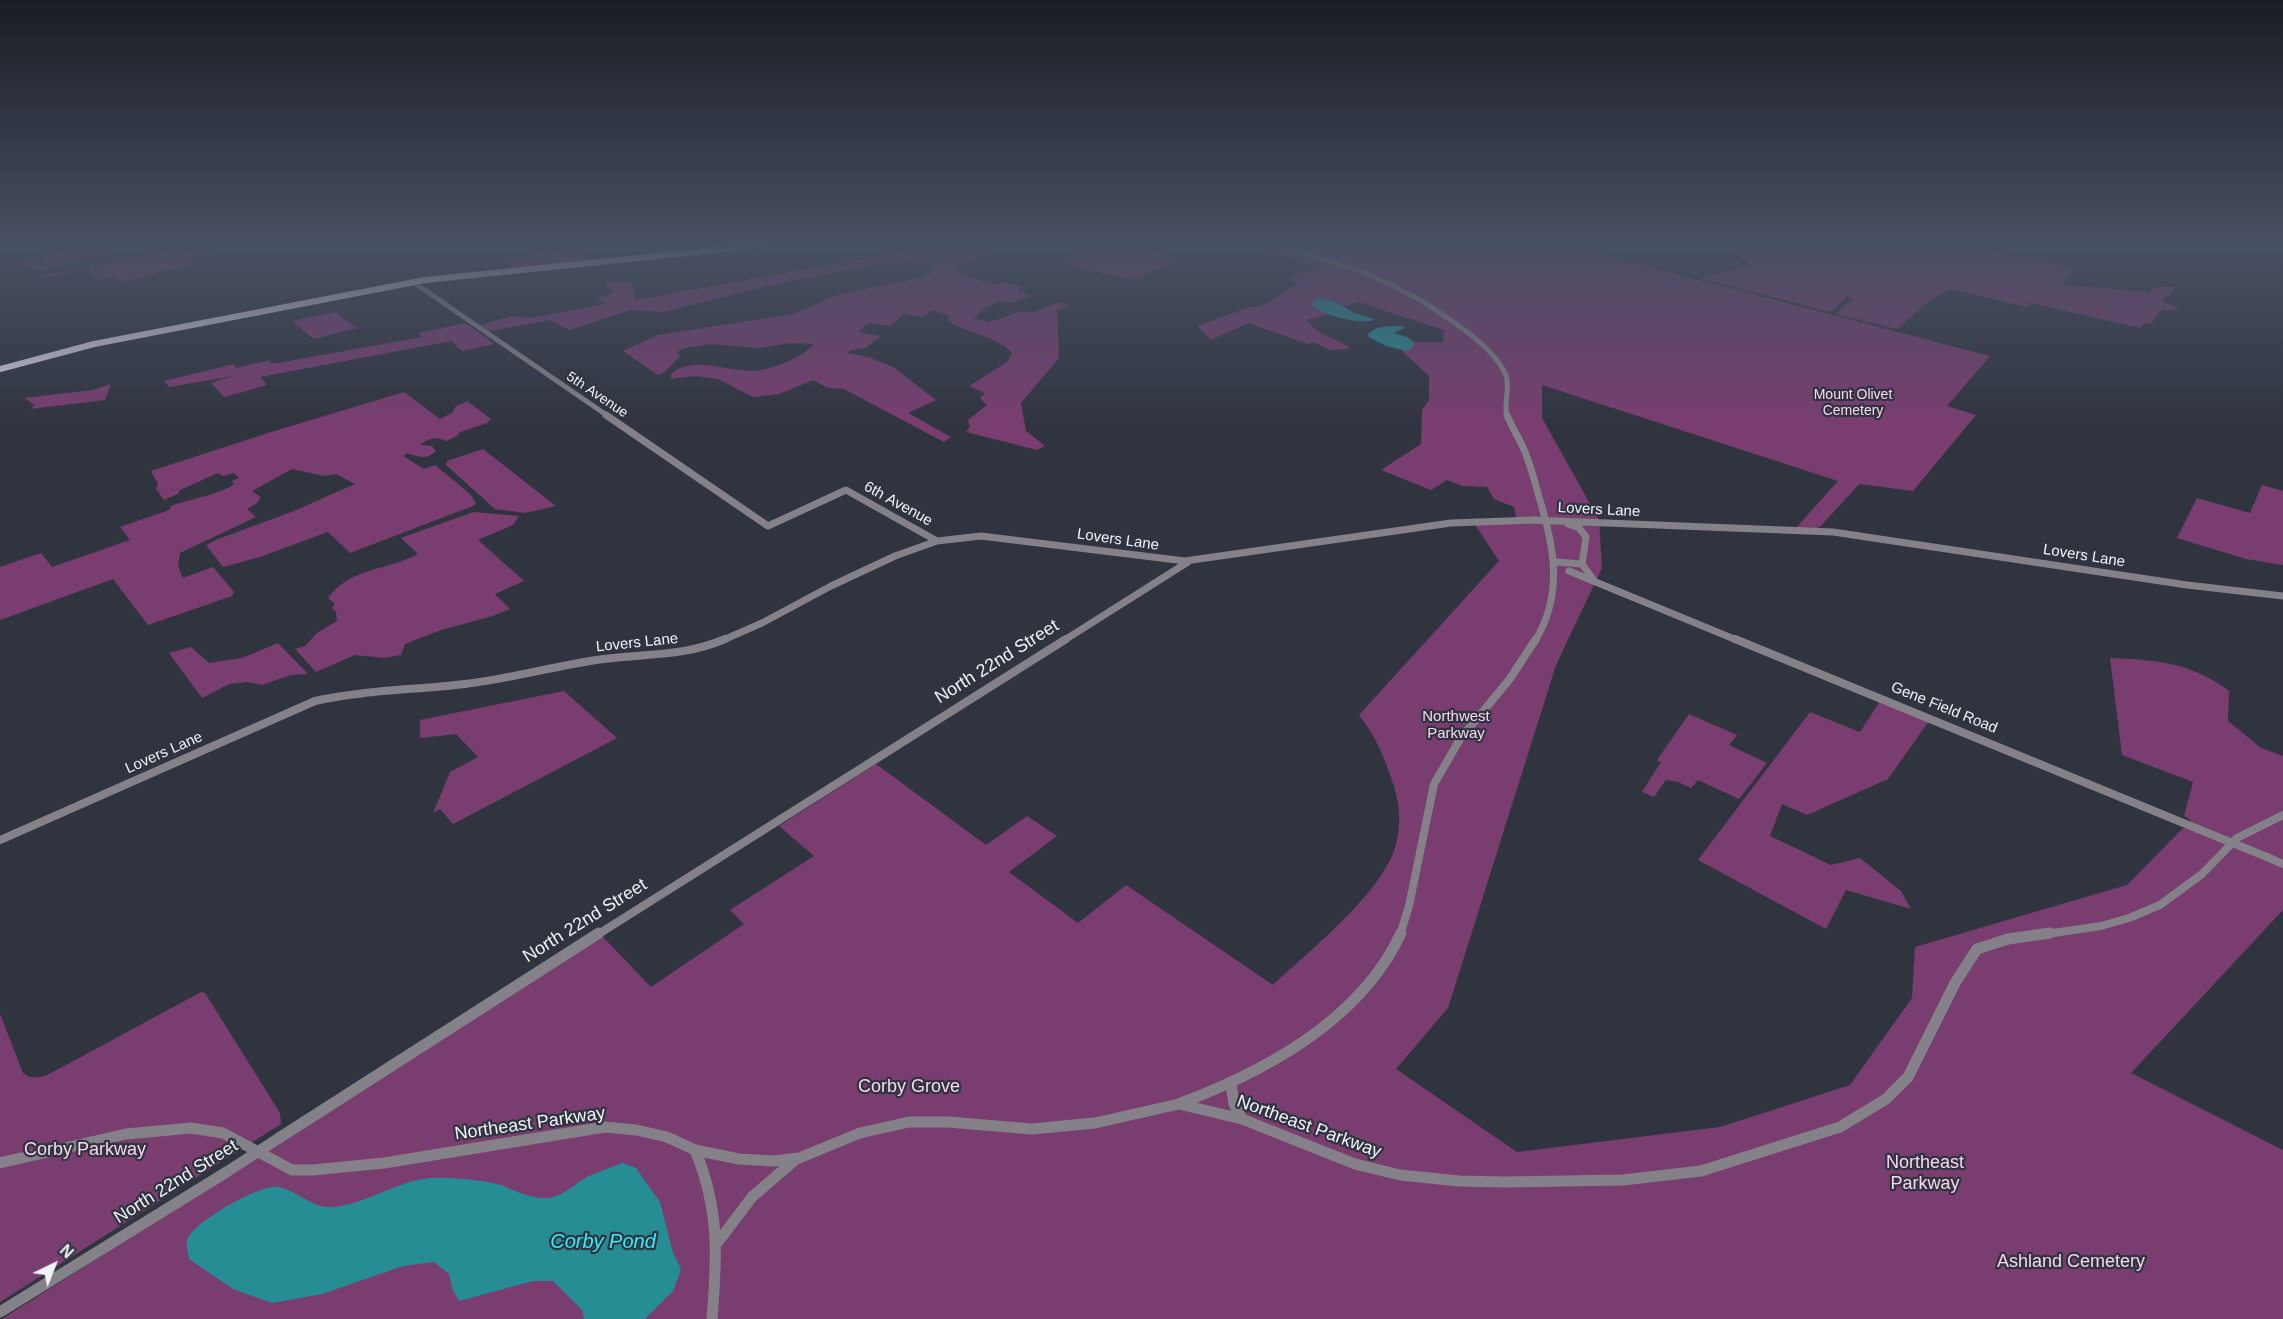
<!DOCTYPE html>
<style>
body{margin:0}
#map{position:relative;width:2283px;height:1319px;overflow:hidden;background:#30343f;font-family:Arial,sans-serif}
canvas{display:block}
.north{position:absolute;left:24px;top:1235px;width:60px;height:60px;-webkit-text-stroke:4px #30343f;paint-order:stroke;rotate:43deg;font-size:16px;font-weight:700;line-height:24px;text-align:center;color:#f0f3fa}
.north::after{content:'';display:block;margin:auto;width:21px;height:27px;background:#f0f3fa;clip-path:polygon(50% 0,100% 100%,50% 72%,0 100%)}
</style>
<div id="map">
<canvas width="2283" height="1319"></canvas>
<div class="north">N</div>
</div>
<script>
const context = document.querySelector('canvas').getContext('2d');
context.lineJoin = 'round';
function fillPath(path, color) { context.fillStyle = color; context.fill(path, 'evenodd'); }
function stroke(path, color, width, dash) { context.strokeStyle = color; context.lineWidth = width; context.lineCap = dash ? 'butt' : 'round'; context.setLineDash(dash || []); context.stroke(path); }
function drawText(font, color, halo, rows, align = 'center') {
  context.font = font + ' Arial,sans-serif'; context.lineWidth = 4.5; context.setLineDash([]); context.textBaseline = 'middle'; context.strokeStyle = halo; context.fillStyle = color; for (const [text, x, y, turn = 0] of rows) {
    context.save(); context.translate(x, y); context.rotate((+turn || 0) * Math.PI / 180); context.textAlign = isNaN(turn) ? turn : align; if (halo) context.strokeText(text, 0, 0); context.fillText(text, 0, 0); context.restore();
  }
}
fillPath(new Path2D(`
 M92 244H98L40 256 28 264C42 272 124 253 143 247L49 266 43 256 104 244H142L144 247 156 244 139 249 21 274 36 270 22 265 36 256Z
 M944 244H1011V246L955 266 959 273 993 285 1002 283 1024 286 1017 290 1031 296 1010 303 999 301 982 310 974 319 990 322 1018 312H1034L1058 302 1069 306 1057 310 1059 358 1021 403 1026 431 1045 446 1037 450 966 432 970 427 968 420 987 405 980 398 985 393 969 386 1007 362 1012 353C995 335 967 334 947 320L951 316 932 310 922 317 904 314 890 326 869 323 858 332 881 336 865 348 851 350 847 353 868 357 893 367 936 400 908 413 951 437 944 442 844 389 828 388 813 380 779 394 753 397 718 379 695 376 671 379V374C695 353 731 375 761 370 780 366 801 358 814 344L789 343 759 348 712 344 684 348 677 352 680 356 666 371 658 375 623 351 658 335 793 314 839 294 918 278 934 271 930 265 917 261 909 260 888 262 772 285 663 312 631 310 569 330 550 320 489 331 480 325 512 316 530 318 606 304 597 298 615 292 604 285 607 283 632 281 635 300Z
 M1098 244H1135L1174 259H1183L1134 279 1091 271 1060 261Z
 M1236 244H1560L1990 356 1947 406 1976 415 1913 491 1859 484 1821 526 1815 529 1796 528 1838 481 1542 385V418L1599 520 1602 568 1556 665 1448 1008 1396 1069 1517 1152 1720 1127 1850 1085 1912 998 1915 947 2127 885 2191 820 2184 816 2193 782 2122 755 2110 658C2157 660 2190 662 2229 691L2228 721 2261 748 2283 756V910L2131 1073 2283 1150V1319H2L603 937 651 987 744 924 730 910 814 856 779 826 876 764 986 845 1027 816 1057 836 1009 872 1078 923 1126 885 1273 985C1309 951 1385 891 1396 844 1403 818 1398 796 1389 772 1382 751 1373 733 1359 715L1499 561 1474 523 1517 520 1514 507 1494 499 1487 487 1462 486 1447 480 1431 490 1381 470 1421 444 1422 410 1429 400V376L1402 351 1412 348 1414 342H1443L1444 330 1358 302 1348 306 1314 301 1312 304 1317 310 1332 314 1306 320 1317 331 1348 346 1349 349 1329 350 1314 342 1308 344 1248 323 1211 340 1197 326 1249 307 1262 306 1298 283 1287 279 1316 266Z
 M1721 244H1959L2061 266 2073 271 2067 278 2061 279 2066 285 2148 292C2157 285 2165 286 2176 287L2162 302 2177 307 2178 310H2161L2152 323 2143 324 2140 328 2031 303 2027 307 1951 289 1929 301 1897 329 1836 314 1853 298 1848 296 1830 312 1700 278 1746 266 1749 262Z
 M182 247 188 253 212 247 218 253 187 260 192 265 120 282 116 276 99 280 89 270 44 277 42 275 88 269Z
 M551 249 564 255 576 252 592 260 514 268 505 262Z
 M336 312 357 328 314 339 292 321Z
 M466 323 494 344 462 351 451 341 260 377 267 385 224 397 211 383 233 376 169 387 164 381 234 364 236 368 270 360V363H278L422 337 418 333Z
 M111 384 105 400 30 409 35 405 24 398 93 390Z
 M404 392 440 419 453 412 455 407 467 401 491 419 487 423 460 432 457 436 446 441C436 436 428 438 420 445L432 446 436 451C426 460 419 457 407 453L403 456 424 469 435 465 469 493 476 503 473 506 350 553 328 532 260 557 223 567 206 545 218 539 294 511 355 484 336 474 324 476 292 469 252 491 261 497 257 503 247 509 256 517 180 553 178 566 183 578 213 567 234 592 232 596 148 625 113 579 0 620V567L41 553 52 567 130 540 120 527 169 510 171 506C184 501 227 492 234 484L232 481 239 478 234 473 223 476 218 473 180 490 178 494 164 500 156 489 158 484 151 471 271 432Z
 M483 449 556 506 525 513 495 509 446 465 447 461Z
 M2262 485 2283 491V565L2246 559 2177 538 2197 498 2250 513Z
 M473 512 519 516 513 525 478 540 524 581 495 594 510 609 493 616 441 630 405 644 401 655 384 658 355 655 316 672 295 649 305 646 317 633 337 621 336 612 332 608 335 604 328 598C349 568 389 570 418 554L401 538Z
 M278 643 308 674 291 675 262 685 247 682 229 684 202 698 169 653 191 647 209 663 242 658Z
 M564 691 617 738 453 824 440 809 433 813 450 772 478 757 456 734 420 738V720Z
 M1880 701 1929 721 1888 779 1807 815 1782 804 1770 836 1831 865 1860 858 1901 891 1911 909 1846 890 1826 929 1698 860 1810 712 1860 732Z
 M1689 714 1737 735 1729 745 1767 763 1739 799 1698 780 1691 788 1678 782 1666 780 1654 797 1642 792 1661 762 1657 760Z
 M201 992 205 993 280 1113 281 1124 0 1302V1014L23 1073C33 1081 44 1077 55 1071Z`), '#7a3d70');
fillPath(new Path2D(`
 M1315 299C1327 297 1343 305 1351 311 1357 315 1367 315 1374 320 1361 325 1319 315 1312 304Z
 M1401 326 1405 328 1393 333 1407 337 1414 342 1412 348 1406 351 1386 346 1367 336C1374 325 1389 326 1401 326Z
 M623 1163 636 1168 660 1202 673 1253 681 1269 673 1291 645 1319H584L582 1310 553 1281H533L459 1301 452 1288 449 1274 434 1262 403 1266 322 1294 272 1303 233 1289 189 1259C188 1254 186 1247 187 1241 191 1223 260 1184 278 1187 297 1190 312 1209 333 1207 366 1204 395 1182 429 1178 447 1177 489 1180 506 1187 517 1192 532 1198 545 1198 561 1199 575 1183 589 1176 600 1171 612 1167 623 1163Z`), '#278d95');
stroke(new Path2D(`
 M1261 244C1332 256 1396 280 1455 323 1473 336 1493 351 1504 371 1512 384 1503 401 1507 416
 M413 282 608 416`), '#848288', 5);
stroke(new Path2D(`
 M606 415 768 526 846 490 937 541
 M1507 415C1512 428 1520 439 1525 452 1531 467 1535 482 1539 497 1554 546 1564 594 1535 641
 M1556 521 1833 532 2187 585 2283 596
 M1568 524 1579 528 1586 537 1582 564 1593 579
 M1556 562 1582 564
 M1569 571 1739 641
 M721 641 762 623 831 586 895 556 937 541 981 536 1185 561 1451 523 1534 520
 M1063 641 1188 562`), '#848288', 7);
stroke(new Path2D(`
 M1735 639 2198 829
 M0 840 315 701C364 690 415 690 465 684 511 679 557 665 604 659 647 653 683 657 725 639
 M2267 857 2283 864
 M597 935 1066 639
 M1400 935 1409 906 1434 784 1460 739 1509 680 1536 639
 M2040 935 2101 926 2129 918 2160 905 2202 874 2237 838 2283 815`), '#848288', 8);
stroke(new Path2D(`
 M1231 1084 1234 1104 1242 1119
 M1181 1103C1266 1071 1361 1020 1401 933
 M279 1138 599 933
 M695 1150C720 1209 717 1257 712 1319
 M0 1163 126 1134 191 1128 223 1133 292 1170H313L384 1163 605 1127 636 1130 667 1137 695 1150 739 1159 774 1161 799 1158 860 1133 909 1122H948L1032 1129 1095 1123 1179 1104 1242 1119 1355 1164 1400 1175 1459 1181 1505 1182 1623 1180 1701 1171 1840 1127 1886 1099 1908 1077 1955 983 1977 949 2008 939 2050 933
 M718 1242 752 1197 795 1160
 M0 1312 225 1173`), '#848288', 11);
stroke(new Path2D(`
 M0 369 94 344 425 280 773 244`), '#d4d0dc', 6);
stroke(new Path2D(`
 M1534 520 1556 521`), '#848288', 7);
stroke(new Path2D(`
 M2198 829 2267 857`), '#848288', 8);
stroke(new Path2D(`
 M225 1173 279 1138`), '#848288', 11);
const sky = context.createLinearGradient(0, 0, 0, 429);
sky.addColorStop(0, '#1a1d23');
sky.addColorStop(0.57, '#485063');
sky.addColorStop(1, '#48506300');
context.fillStyle = sky;
context.fillRect(0, 0, 2283, 429);
drawText('14px', '#f0f3fa', '#30343f', [
 ["5th Avenue",597,395,34]
]);
drawText('14px', '#fad5f2', '#30343f', [
 ["Mount Olivet",1853,395],
 ["Cemetery",1853,411]
]);
drawText('15px', '#f0f3fa', '#30343f', [
 ["6th Avenue",898,504,29],
 ["Lovers Lane",1599,510,3],
 ["Lovers Lane",1118,540,8],
 ["Lovers Lane",2084,556,9],
 ["Lovers Lane",637,643,-6],
 ["Gene Field Road",1944,708,22],
 ["Lovers Lane",164,753,-24]
]);
drawText('15px', '#fad5f2', '#30343f', [
 ["Northwest",1456,717],
 ["Parkway",1456,734]
]);
drawText('18px', '#f0f3fa', '#30343f', [
 ["North 22nd Street",997,662,-32],
 ["North 22nd Street",585,921,-32],
 ["Northeast Parkway",530,1124,-8],
 ["Northeast Parkway",1309,1127,20],
 ["North 22nd Street",176,1182,-32]
]);
drawText('18px', '#fad5f2', '#30343f', [
 ["Corby Grove",909,1087],
 ["Corby Parkway",85,1150],
 ["Northeast",1925,1163],
 ["Parkway",1925,1184],
 ["Ashland Cemetery",2071,1262]
]);
drawText('italic 20px', '#2bf0fd', '#30343f', [
 ["Corby Pond",603,1242]
]);
</script>
